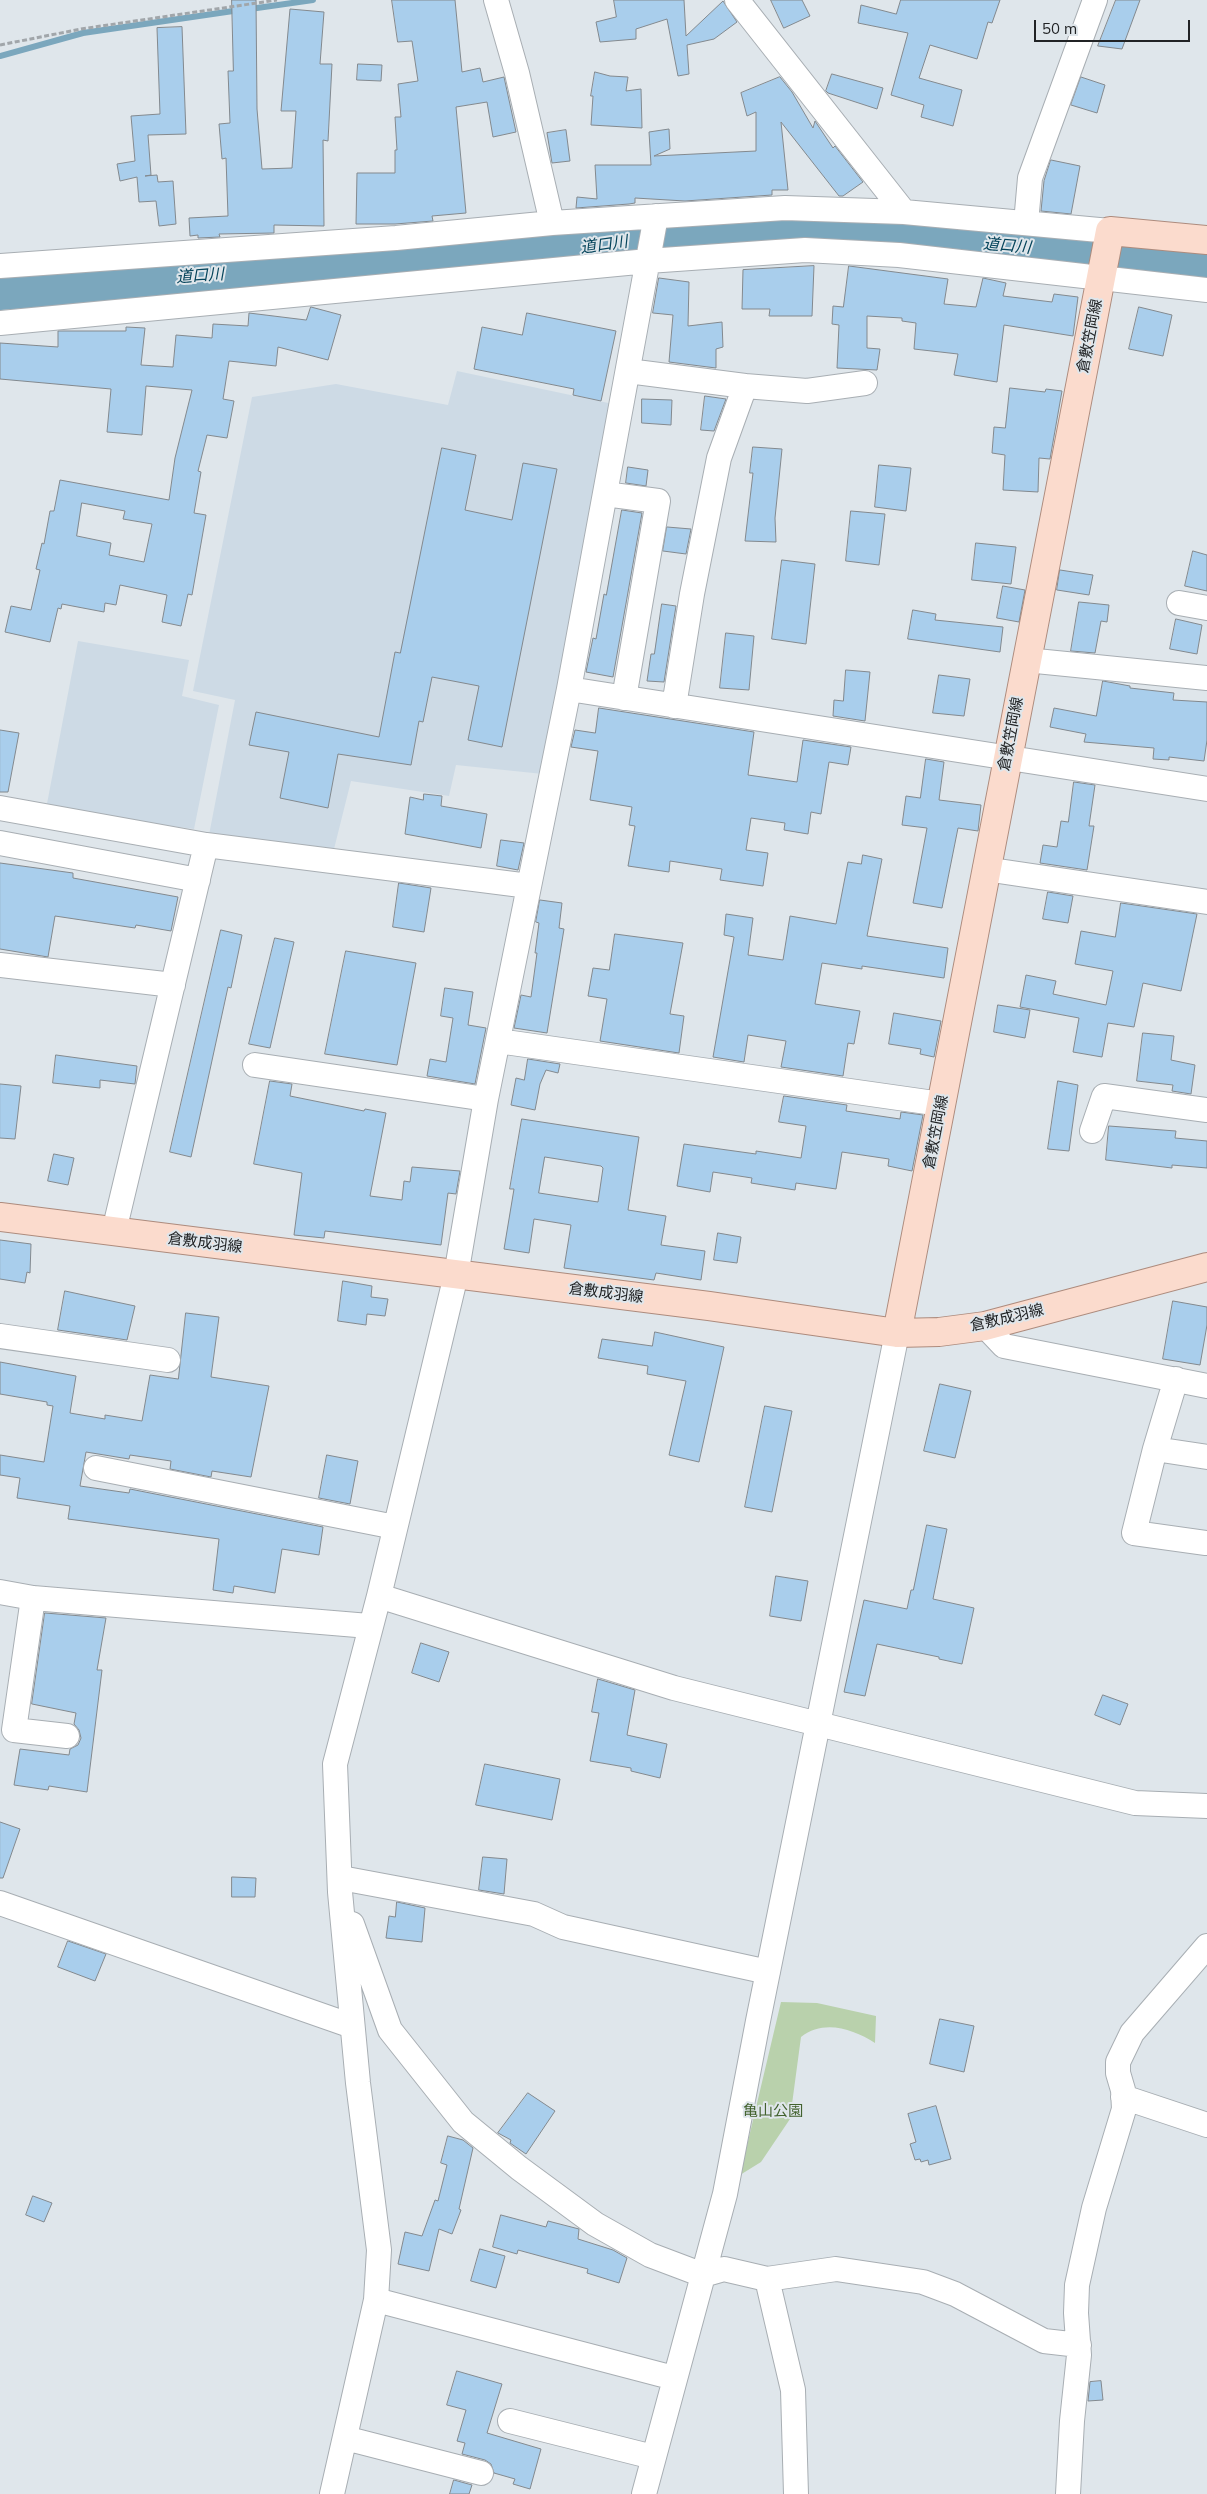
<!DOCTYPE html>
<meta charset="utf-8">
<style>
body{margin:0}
#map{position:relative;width:1207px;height:2494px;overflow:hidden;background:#dfe6eb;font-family:Mulish,sans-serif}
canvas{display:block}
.scale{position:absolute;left:1034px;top:20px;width:156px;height:22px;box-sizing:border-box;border:2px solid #212325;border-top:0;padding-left:6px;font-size:15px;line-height:18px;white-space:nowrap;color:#212325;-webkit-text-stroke:4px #dfe6eb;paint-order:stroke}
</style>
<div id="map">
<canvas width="1207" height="2494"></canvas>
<div class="scale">50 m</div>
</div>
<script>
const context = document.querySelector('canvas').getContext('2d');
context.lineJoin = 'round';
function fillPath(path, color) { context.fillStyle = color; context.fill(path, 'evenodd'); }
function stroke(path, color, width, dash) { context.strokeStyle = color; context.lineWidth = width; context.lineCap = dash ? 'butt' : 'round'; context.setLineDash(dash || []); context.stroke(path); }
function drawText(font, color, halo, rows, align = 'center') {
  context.font = font + ' Mulish,"Noto Sans JP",sans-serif'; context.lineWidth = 4; context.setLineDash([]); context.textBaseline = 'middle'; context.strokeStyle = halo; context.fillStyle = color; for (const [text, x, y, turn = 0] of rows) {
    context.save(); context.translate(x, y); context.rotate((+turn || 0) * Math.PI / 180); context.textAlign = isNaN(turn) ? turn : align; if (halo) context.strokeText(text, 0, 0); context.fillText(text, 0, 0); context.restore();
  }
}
fillPath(new Path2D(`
 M457 371 613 404 543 774 456 765 449 796 351 781 333 853 209 835 235 700 193 691 252 397 336 384 448 405Z
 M78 641 189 660 182 696 219 705 194 829 46 809Z`), '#cddae5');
fillPath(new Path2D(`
 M781 2002 817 2003 876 2016 875 2043C853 2029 824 2019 801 2037L790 2119 761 2162 740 2175Z`), '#b9d1ac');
stroke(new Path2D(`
 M250 9 313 0
 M0 56 83 33 240 10
 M917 239 919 224`), '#7ba7bd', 6);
stroke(new Path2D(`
 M0 291 588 248 713 230 917 239 1076 251 1207 269`), '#7ba7bd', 38);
const building = new Path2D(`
 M232 0H256L257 109 262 169 292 168 296 111H281L290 9 324 12 320 64H332L328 141 323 140 324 226 274 225V233L219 234 220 237 198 238V235L190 236 189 218 228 216 226 158 222 159 219 124 230 123 228 71H233Z
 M392 0H455L462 72 480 68 483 82 504 77 516 132 493 137 487 102 456 107 466 213 432 216 433 221 395 224H356L357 173H395V150H397L395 117H401L398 84 418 81 412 41 398 42Z
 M614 0H684L686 36 723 1 737 22 714 39 687 45 689 74 678 76 667 19 636 29V39L600 42 596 22 616 17Z
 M771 0H802L810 16 784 28Z
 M901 0H1000L992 23 988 22 977 59 930 45 919 78 962 90 953 126 921 117 924 105 891 95 908 33 858 23 861 5 896 14Z
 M1116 0H1140L1122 49 1098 46Z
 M182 27 186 134 148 135 151 175 145 176 157 175 158 182 173 181 176 224 159 226 156 201 139 202 137 177 120 181 117 164 135 161 131 116 160 114 157 28Z
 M358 64 382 65 381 81 357 80Z
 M595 72 610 76 628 77 626 91 641 89 642 128 591 125 593 96H591Z
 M832 74 883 88 877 109 828 93 826 91Z
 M780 77 792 92 813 128 815 121 833 148 835 146 863 182 843 196H839L781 122 788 190H772V195L685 201 635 198V203L629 204 576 208 577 197 597 199 595 165H651L649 132 669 129 670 149 654 156 756 151V112L747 116 741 93Z
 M1081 77 1105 85 1097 113 1071 105Z
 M566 130 570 161 552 163 547 133Z
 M1051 160 1080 166 1071 214 1041 211 1044 181Z
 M814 266 812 316H769L770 309H742L743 270Z
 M849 266 948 279 944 304 976 307 983 278 1006 283 1003 296 1052 302 1054 294 1078 297 1073 336 1004 325 997 382 954 375 958 354 914 349 916 323 902 321V318L867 316V348L880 349 877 370 837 368 839 325 832 324 833 306 843 307Z
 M659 278 689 282 688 326 722 322 723 347 716 349V368L669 362 673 315 653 313Z
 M311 307 341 315 328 360 278 347 276 366 229 361 223 399 234 401 227 438 207 435 198 471 201 472 194 513 206 515 192 595 188 594 181 626 162 622 167 595 120 585 116 605 105 603 104 612 62 604 61 609 58 608 50 642 5 632 11 606 31 610 40 570 36 569 42 543 44 544 50 511H54L60 480 169 500 175 458 192 390 146 386 142 435 107 432 111 389 0 379V343L58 347V331H126V327L145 328 141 365 173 367 176 335 212 338 213 324 248 326 249 313 306 320ZM82 503 125 511 123 519 152 524 144 562 109 555 111 543 77 536Z
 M1139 307 1172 315 1163 356 1129 349Z
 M527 313 616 331 601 401 573 395 574 389 474 369 482 327 522 335Z
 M1010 388 1045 392 1046 389 1062 391 1050 459 1039 458 1038 492 1003 490 1005 455 992 453 994 427 1005 428Z
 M705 396 726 399 714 431 701 430Z
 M642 399 672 400 671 425 642 423Z
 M753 447 782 449 775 518 776 542 745 541 753 473H750Z
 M442 448 476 455 465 510 512 520 523 463 557 469 502 747 468 740 479 686 432 677 423 722 419 721 411 765 338 754 328 808 280 798 289 752 249 745 256 712 379 737 395 652 400 653Z
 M879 465 911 468 906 511 875 507Z
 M628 467 648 470 646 486 626 483Z
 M622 510 642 513 613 677 586 672 593 638 596 639 604 594 606 595Z
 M851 511 885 514 879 565 846 561Z
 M667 527 691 529 686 554 663 551Z
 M976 543 1016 547 1011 584 972 580Z
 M1193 551 1207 555V591L1185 586Z
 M782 560 815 564 806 644 772 639Z
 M1060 570 1093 575 1089 595 1057 590Z
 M1003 586 1025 590 1019 622 997 618Z
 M1079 602 1109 605 1107 622 1101 621 1095 653 1071 651Z
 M662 604 676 606 664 682 647 681 651 654H654Z
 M913 610 936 614 935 620 1003 627 1000 652 908 639Z
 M1176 619 1202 625 1197 654 1170 649Z
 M726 633 754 636 749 690 720 688Z
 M846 670 870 672 865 721 833 716 834 700 843 701Z
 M939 675 970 679 964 716 933 713Z
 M1103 681 1130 686V688L1174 693 1173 700 1207 702V740L1204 761 1169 757V760L1153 759 1154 748 1084 742 1086 734 1050 727 1054 708 1096 716Z
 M599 708 754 732 748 775 797 782 803 740 851 747 848 765 829 762 821 814 811 812 808 834 784 830 785 823 751 818 746 850 768 853 763 886 720 880 722 869 670 861 669 872 628 866 635 826 629 825 632 807 590 800 598 751 571 747 575 730 595 733Z
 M0 730 19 733 8 792H0Z
 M926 759 944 762 939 800 981 805 978 831 958 828 942 908 913 903 927 828 902 825 906 796 920 798Z
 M1074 782 1095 785 1089 826H1094L1087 870 1040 863 1043 845 1057 847 1061 821 1068 822Z
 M424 794 442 796 441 806 487 814 481 848 405 834 410 797 423 800Z
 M501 840 524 843 518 870 497 866Z
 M863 855 882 859 867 936 948 948 944 978 862 966V969L822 963 815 1004 860 1011 854 1044 848 1043 843 1076 781 1067 786 1041 748 1035 744 1062 713 1057 734 937 724 935 726 914 753 918 748 955 783 960 790 916 836 924 848 862 861 864Z
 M0 863 73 873V878L178 897 171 931 136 925 135 928 55 916 48 957 0 949Z
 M399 883 431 888 424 932 393 927Z
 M1048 892 1073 896 1068 923 1043 919Z
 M540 900 562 903 559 928 564 929 547 1033 514 1028 521 995 531 997 537 953H535L539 923 536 922Z
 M1121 903 1197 914 1181 991 1143 983 1134 1027 1108 1023 1102 1057 1073 1052 1079 1018 1020 1007 1026 975 1056 981 1053 994 1106 1005 1113 971 1075 964 1081 931 1115 937Z
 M221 930 242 935 231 988 228 987 191 1157 170 1152Z
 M615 934 683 943 670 1014 684 1016 679 1053 600 1041 607 999 588 996 593 968 609 970Z
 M275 938 294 942 270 1048 249 1044Z
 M346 951 416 963 397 1065 325 1054Z
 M445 988 473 992 468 1025 486 1028 475 1084 427 1076 430 1059 446 1062 453 1018 441 1016Z
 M998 1005 1030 1010 1025 1038 994 1032Z
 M894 1013 941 1021 934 1057 920 1054 921 1049 889 1044Z
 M1143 1033 1174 1036 1171 1060 1195 1065 1191 1094 1172 1091 1173 1085 1137 1081Z
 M56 1055 137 1066 135 1084 100 1080V1088L53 1083Z
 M528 1059 560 1064 558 1073 546 1070 540 1084 535 1110 511 1105 516 1078 524 1080Z
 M270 1081 292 1084 290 1096 364 1111 365 1109 386 1113 370 1196 402 1200 404 1181 410 1182 412 1167 460 1171 456 1194 448 1193 441 1245 325 1231 324 1238 294 1235 302 1173 254 1164Z
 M1058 1081 1078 1085 1069 1151 1048 1149Z
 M0 1084 21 1086 15 1139 0 1138Z
 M784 1096 847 1105 846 1111 900 1119 901 1112 923 1115 912 1171 888 1166 889 1159 842 1152 836 1189 796 1183 795 1190 751 1183 752 1178 713 1172 710 1192 677 1186 684 1144 756 1154V1151L801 1158 806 1126 779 1122Z
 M522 1119 639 1137 628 1210 666 1216 661 1245 705 1251 701 1280 656 1273 654 1280 564 1268 571 1225 534 1219 529 1253 504 1249 514 1189H510ZM545 1157 601 1166 603 1168 598 1202 539 1193Z
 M1109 1126 1176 1131 1175 1138 1207 1141V1168L1172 1165V1168L1106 1160Z
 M54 1154 74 1158 68 1185 48 1181Z
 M718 1233 741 1237 737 1263 714 1260Z
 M0 1240 31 1244 30 1273 27 1272 25 1283 0 1279Z
 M343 1281 372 1286 371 1297 388 1299 385 1316 367 1314 366 1325 338 1321Z
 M65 1291 135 1306 127 1340 58 1330Z
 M1173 1301 1207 1307V1325L1200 1365 1163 1359Z
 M186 1313 219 1317 211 1377 269 1386 251 1477 212 1471 211 1477 170 1469 171 1461 130 1455 129 1459 86 1452 80 1486 129 1493 130 1489 145 1492 323 1527 319 1555 282 1549 275 1593 234 1586 233 1593 213 1590 219 1539 68 1519 70 1506 17 1498 20 1478 0 1475V1455L44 1462 53 1406 47 1405V1402L0 1394V1362L76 1376 70 1413 105 1419V1415L142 1421 150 1375 178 1379Z
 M655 1332 724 1347 699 1462 669 1455 686 1381 647 1374 648 1366 598 1358 602 1339 652 1346Z
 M940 1384 971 1391 955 1458 924 1451Z
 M765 1406 792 1411 772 1512 745 1507Z
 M327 1455 358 1461 350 1504 319 1498Z
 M927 1525 947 1529 933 1599 974 1608 962 1664 939 1659V1657L877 1644 865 1696 844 1692 864 1600 907 1609 911 1590H913Z
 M776 1576 808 1581 801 1621 770 1616Z
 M45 1613 106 1618 97 1670H102L87 1792 49 1786 48 1790 14 1785 20 1749 69 1755 70 1749 78 1745 81 1738 79 1730 74 1724 76 1713 32 1704Z
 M421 1643 449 1652 439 1682 412 1673Z
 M598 1679 635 1690 627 1735 667 1744 660 1778 631 1771V1768L590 1761 599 1713 592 1712Z
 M1103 1695 1128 1704 1120 1725 1095 1715Z
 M485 1764 560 1779 552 1820 476 1805Z
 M0 1822 20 1829 3 1878H0Z
 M483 1857 507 1859 504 1894 479 1890Z
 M232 1877 256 1878 255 1897H232Z
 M397 1902 425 1908 422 1942 386 1938 389 1916 395 1917Z
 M68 1941 106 1954 95 1981 58 1967Z
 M940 2019 974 2026 964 2072 930 2064Z
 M528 2093 555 2111 526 2154 510 2143 511 2140 498 2133Z
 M936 2106 951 2159 929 2165 928 2160 921 2162 920 2159 915 2160 910 2144 916 2142 908 2114Z
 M448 2136 463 2140 473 2148 459 2209 461 2210 452 2234 439 2229 429 2271 398 2264 405 2232 422 2236 435 2200 438 2201 447 2165 441 2163Z
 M33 2196 52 2203 44 2222 26 2215Z
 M501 2215 546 2227 548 2221 579 2229 578 2239 613 2250 627 2258 619 2283 587 2273 588 2269 518 2250 517 2254 493 2247Z
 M480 2249 505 2256 496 2288 471 2281Z
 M457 2371 502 2384 487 2433 541 2449 530 2489 513 2484 515 2479 494 2473 491 2464 485 2460 462 2454 465 2443 457 2441 466 2410 447 2405Z
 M1101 2381 1103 2400 1088 2401 1090 2382Z
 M454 2480 472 2485 469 2494H450Z`);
fillPath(building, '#a9ceec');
stroke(building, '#83898e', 1);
const minor = new Path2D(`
 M496 0 517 73 552 223
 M737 0 904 212
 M1026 223 1030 178 1095 0
 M0 266 396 238 552 223 785 208 904 212 1110 231
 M0 323 648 261 805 250 899 255 1207 290
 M628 371 745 386 719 458 692 594 674 706
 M745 386 807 391 865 383
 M605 494 658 501 624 698
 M1179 603 1207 608
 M1026 660 1207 678
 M569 689 1207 789
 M0 808 206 845 529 886
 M0 843 198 880
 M985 869 1207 902
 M0 965 173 985
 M498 1041 941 1104
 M255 1065 486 1099
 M1092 1131 1104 1096 1207 1110
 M114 1231 206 845
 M985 1326 1004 1346 1207 1386
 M0 1336 168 1360
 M1176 1379 1155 1449 1207 1457
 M1155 1449 1134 1533 1206 1543
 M96 1468 395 1527
 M0 1592 33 1598 369 1626
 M379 1596 674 1688 1135 1803 1207 1806
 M33 1598 14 1730 67 1736
 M341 1878 534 1914 563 1927 768 1972
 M0 1903 352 2026
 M352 1924 390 2030 463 2122 519 2168 595 2224 650 2255 703 2275 724 2269 767 2279 836 2269 923 2282 955 2294 1044 2341 1079 2345
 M1123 2097 1207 2125
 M767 2279 793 2390 796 2494
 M376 2300 674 2378
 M510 2421 653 2457
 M345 2438 481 2473
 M332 2494 376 2300 379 2250 358 2083 340 1892 335 1764 379 1596 456 1275 486 1099 569 689 656 216
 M644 2494 725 2194 758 2021 897 1333
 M1068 2494 1072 2421 1079 2355 1076 2313 1077 2285 1094 2208 1124 2109 1123 2090 1118 2073V2062L1132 2033 1207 1946`);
const major = new Path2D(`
 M0 1217 709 1306 897 1333 939 1332 985 1326 1207 1267
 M897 1333 1110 231 1207 240`);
stroke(minor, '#a8aeb3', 26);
stroke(major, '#ad8b7d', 30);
stroke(new Path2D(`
 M0 45 81 29 277 0`), '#a1a6aa', 3, [5, 2.5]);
stroke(minor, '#fff', 24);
stroke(major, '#fbdbcd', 28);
drawText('15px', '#212325', '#dfe6eb', [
 ["倉敷笠岡線",1090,336,-79],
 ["倉敷笠岡線",1011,734,-79],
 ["倉敷笠岡線",936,1132,-79],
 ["倉敷成羽線",205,1243,7],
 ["倉敷成羽線",606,1293,7],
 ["倉敷成羽線",1007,1318,-13]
]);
drawText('15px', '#42622e', '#dfe6eb', [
 ["亀山公園",773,2111]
]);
drawText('italic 16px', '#05445b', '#dfe6eb', [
 ["道口川",604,245,-8],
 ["道口川",1007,246,5],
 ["道口川",200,276,-4]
]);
</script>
